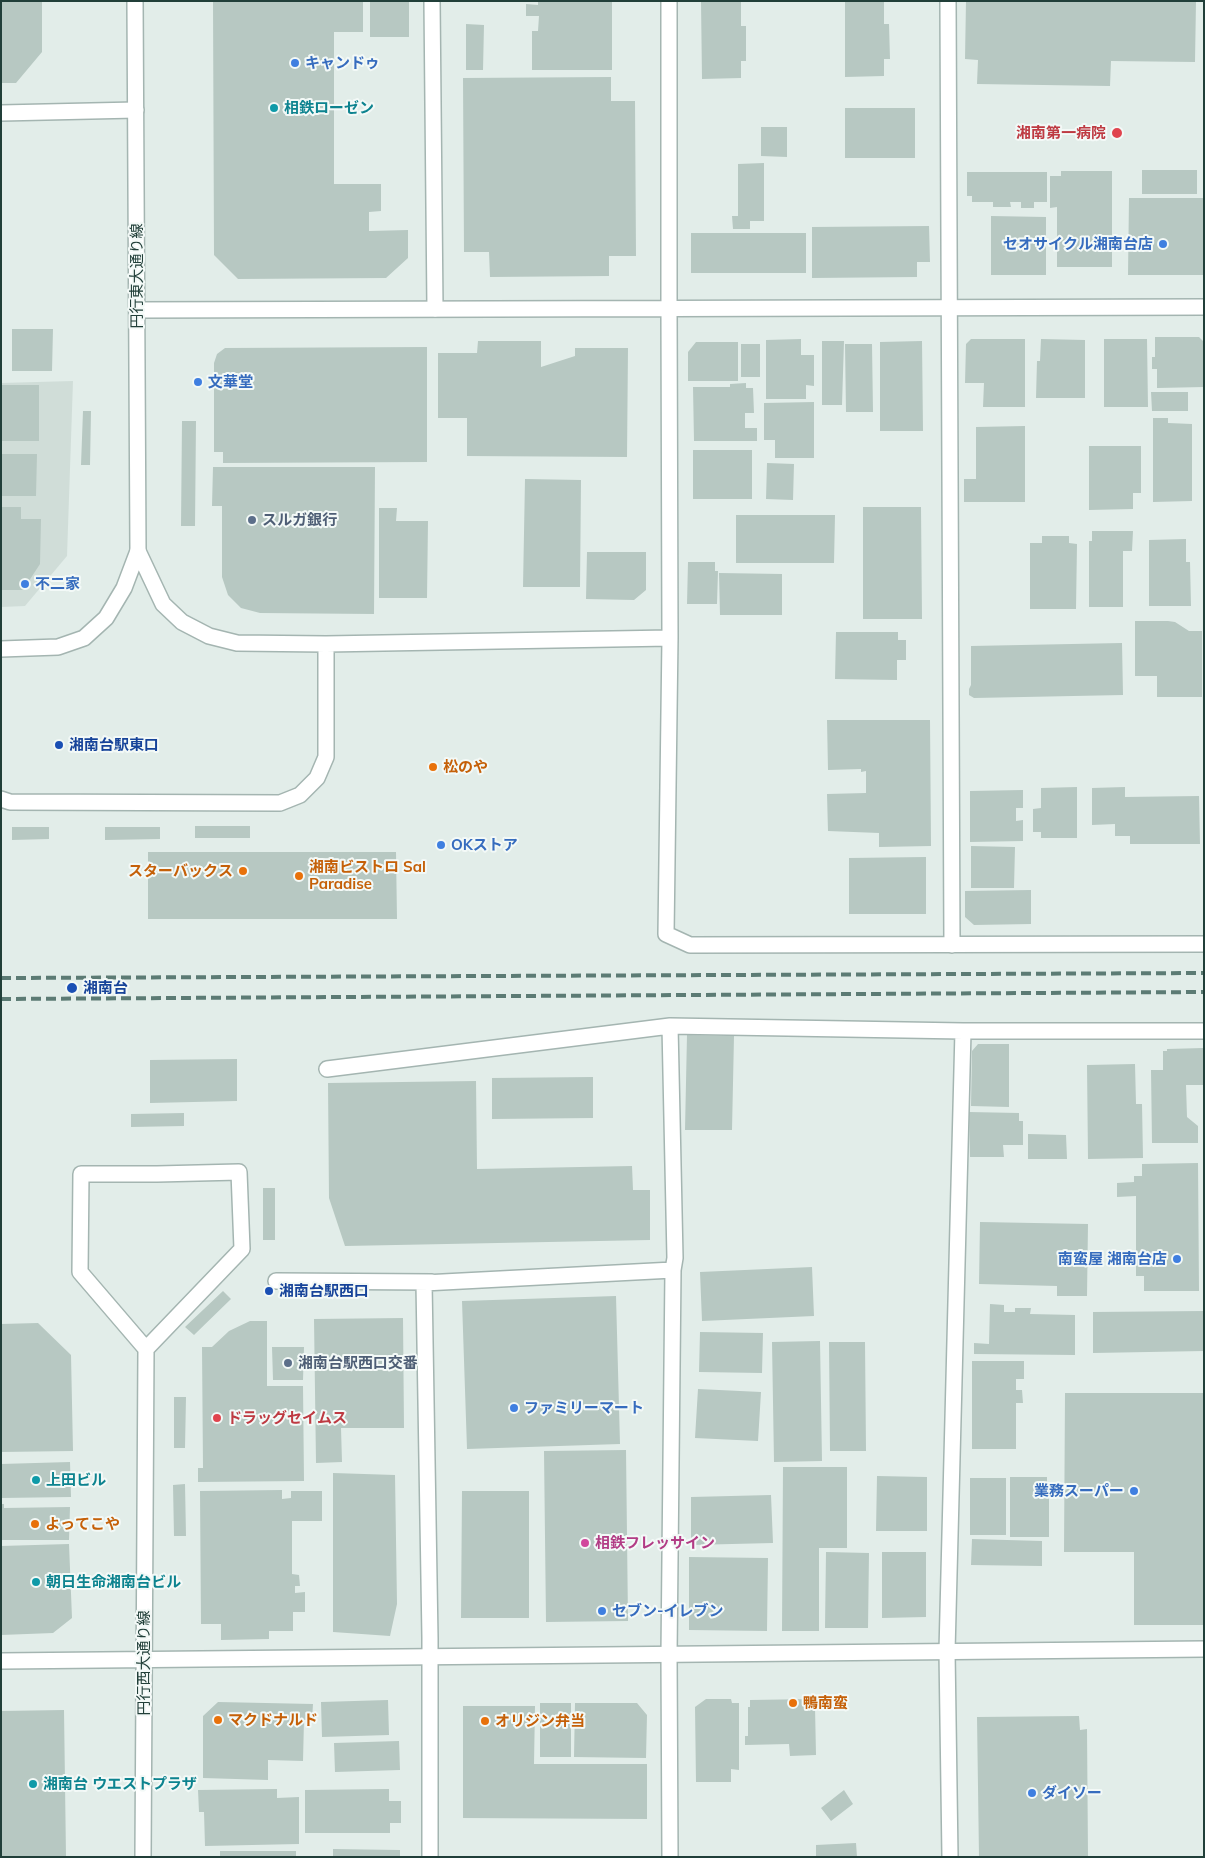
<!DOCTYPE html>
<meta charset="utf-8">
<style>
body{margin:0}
#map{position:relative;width:1205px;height:1858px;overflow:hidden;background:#e2ede9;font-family:Mulish,sans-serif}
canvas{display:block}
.frame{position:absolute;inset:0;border:2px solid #213f39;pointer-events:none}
</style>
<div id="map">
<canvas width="1205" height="1858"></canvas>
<div class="frame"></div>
</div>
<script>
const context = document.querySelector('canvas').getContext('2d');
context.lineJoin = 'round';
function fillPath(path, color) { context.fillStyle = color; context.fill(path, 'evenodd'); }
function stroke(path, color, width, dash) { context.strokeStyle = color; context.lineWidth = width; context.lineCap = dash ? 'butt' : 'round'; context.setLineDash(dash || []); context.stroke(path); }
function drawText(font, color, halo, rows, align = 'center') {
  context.font = font + ' Mulish,"Noto Sans JP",sans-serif'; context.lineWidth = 4; context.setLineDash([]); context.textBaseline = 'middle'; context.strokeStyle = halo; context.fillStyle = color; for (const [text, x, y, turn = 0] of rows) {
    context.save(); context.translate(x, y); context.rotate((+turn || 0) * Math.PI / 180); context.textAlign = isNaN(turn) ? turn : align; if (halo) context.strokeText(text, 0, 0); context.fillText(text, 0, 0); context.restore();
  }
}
fillPath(new Path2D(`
 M73 381 67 556 25 606 1 607V383Z`), '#d0ddd8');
fillPath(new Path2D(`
 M1 1H42V52L16 83H1Z
 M213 1H363V32H334V184H381V211L369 212V231L408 230V258L386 278 238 279 214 255Z
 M370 1H409V37H370Z
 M538 1H612V70H532V31H538L539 16H526V4L538 5Z
 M701 1H741V26H746V61H741V78L702 79Z
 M845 1H884V24H889L890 59H884V76L845 77Z
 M966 1H1196L1195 62 1111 61 1110 86 977 84 978 60 965 59Z
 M466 24 484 25 483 70H466Z
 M611 77V101H635L636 256H609V276L490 277 489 252H464L463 78Z
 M845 108H915V158H845Z
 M761 127H787V157L761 156Z
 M764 163V221H750V229H733L732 216H738V164Z
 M1142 170H1197V194H1142Z
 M1061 171H1112V267H1057V207L1050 208V176H1061Z
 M967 172H1047V202H1034V208H1021V202H1010L1011 207H993V202H972V196H967Z
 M1129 198H1204V275H1128Z
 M991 216 1046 217V275H991Z
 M929 226 930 262H917V277L812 278V227Z
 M691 233H806V273H691Z
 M12 329H53L52 371H12Z
 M1155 337H1199L1204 342V387L1157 388V369H1152V357H1155Z
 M801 339V355H814V386L806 385V399H766V340Z
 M971 339H1025V407H983L984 383H965L966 344Z
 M1041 339 1085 340V398H1036L1037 361H1040Z
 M1104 339H1147L1148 407H1104Z
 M478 341H541V367L575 356V348H628L627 457 467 456V418H438V353H477Z
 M822 341H844L842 405H822Z
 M922 341 923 431H880V342Z
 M696 342H738V381H688V352Z
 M741 344H760V377H741Z
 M845 344H872L873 412H846Z
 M427 347V462L223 463V452H214V363L217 354 225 348Z
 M746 383V388H753L754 413H745V428H757V441H694L693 387H730V384Z
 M1 385H39V441H1Z
 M1151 392H1188V411H1152Z
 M814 402V458H775V440H764V403Z
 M83 411H91L90 465H81Z
 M1153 418H1168V423L1192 424V501L1153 502Z
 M182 421H196L195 526H181Z
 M1025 426V502H964V479H976V427Z
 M1089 446H1141V493H1133V509L1089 510Z
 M693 450H752V499H693Z
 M1 454H37L36 496H1Z
 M767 463 794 464 793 500 766 499Z
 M213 467H375L374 614 260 613 241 608 228 595 222 577V506H212Z
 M525 479 581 480 580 587H523Z
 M1 507H21V519H41L40 564 23 590H1Z
 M863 507H921L922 619H863Z
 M379 508H397L396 521H428L427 598H379Z
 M736 515H835L834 563H736Z
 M1092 531H1133L1132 551H1123V607H1089V541H1092Z
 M1042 536H1069V543L1077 544 1076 609H1030V543H1042Z
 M1186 539V562H1190L1191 606H1149V540Z
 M587 552H646V590L634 600 586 599Z
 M688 562H715V571H718L717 604H687Z
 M719 573 782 574V615H720Z
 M1135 621H1168L1175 622 1189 631H1202V697H1157V676H1135Z
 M836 632H898V640H906V660H897V680L835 679Z
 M1122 643 1123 695 974 698 969 695V689L971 685V646Z
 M827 720H930L931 846 879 847V833L828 831 827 794 866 793V771L861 772V769L828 770Z
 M1077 787V838H1041V832H1033V809L1041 808V788Z
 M1125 787V797L1199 796 1200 844H1130V836H1115V824L1092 825V788Z
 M1023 790V808H1016V821L1023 820V841L970 842V791Z
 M195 826H250V838H195Z
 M12 827H49V839L12 840Z
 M105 827H160V839L105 840Z
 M971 846 1015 847 1014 888H971Z
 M148 852H396L397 919H148Z
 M926 857V914H849V858Z
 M1031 890V924L974 925 965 917V891Z
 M687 1035 734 1036 732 1130H685Z
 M978 1044H1009V1107L971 1106 972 1051Z
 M1203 1048V1085H1186L1187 1117 1198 1126V1143H1152L1151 1070H1163V1051H1167V1049Z
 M237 1059V1101L150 1103V1060Z
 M1135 1064 1136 1104H1142L1143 1158 1088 1159 1087 1065Z
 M593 1077V1118L492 1119V1078Z
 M476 1081 477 1169 632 1166 633 1190H650V1240L345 1246 329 1198 328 1083Z
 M969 1112 1019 1113V1121H1023V1145H1003L1004 1157H970Z
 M184 1113V1126L131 1127V1114Z
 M1028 1134 1066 1135 1067 1159H1028Z
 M1198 1163 1199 1291H1144V1276H1136V1196L1117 1197V1183L1134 1182V1176H1142V1164Z
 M263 1188H275V1240H263Z
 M980 1222 1088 1224 1087 1296H1057V1286L979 1284Z
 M812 1267 814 1316 702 1321 700 1272Z
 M223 1291 231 1299 194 1335 185 1327Z
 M616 1296 620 1444 467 1449 462 1301Z
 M990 1304 1004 1305V1312H1015V1308H1031L1030 1314 1075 1315V1355L974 1354V1343L989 1344Z
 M1204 1311V1351L1093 1353V1312Z
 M403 1318 404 1428H341L342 1462 316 1463 314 1319Z
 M250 1321H267V1386H303L304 1481 198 1482V1468H203L202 1347H212L229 1331Z
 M38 1323 71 1355 73 1451 1 1452V1324Z
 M700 1332 763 1333 762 1373 699 1372Z
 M820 1341 822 1461 774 1462 772 1342Z
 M829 1342H865L866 1451H830Z
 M272 1347H304L303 1380H273Z
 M972 1361H1024V1379H1016V1390H1022L1023 1403H1016V1449H972Z
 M698 1389 761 1392 758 1441 695 1438Z
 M1065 1393H1204L1203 1625H1134V1552H1064Z
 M174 1397H186L185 1448H174Z
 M626 1450 628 1621 546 1622 544 1451Z
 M70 1462 71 1497 1 1498V1464Z
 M783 1467H847V1548H819V1631H782Z
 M333 1473 395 1475 397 1604 390 1636 333 1632Z
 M877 1476 927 1477V1531H876Z
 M1010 1477H1047V1485L1049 1486V1537H1010Z
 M970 1478H1006V1535H970Z
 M185 1484 186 1536H174L173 1485Z
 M282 1490V1499L291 1498V1491H322V1521H292V1574L299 1575 300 1586H295V1593L305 1592V1612H293V1631H269V1639L221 1640V1624H201L200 1491Z
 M462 1491H529V1618H461Z
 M771 1495 773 1543 691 1545V1497Z
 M1 1504H4V1508L70 1507 69 1540H1Z
 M972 1539 1042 1541V1566L971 1565Z
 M69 1544 72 1618 53 1633 1 1635V1546Z
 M826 1552 869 1553 868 1628H825Z
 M882 1552H926V1617L882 1618Z
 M689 1557 768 1558 767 1631 689 1630Z
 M706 1699H731L732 1703H739V1770L731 1769V1782H696L695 1707Z
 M813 1699V1707H815L816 1755 790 1756 789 1744 745 1745V1736H748V1707H750V1700Z
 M388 1700 389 1735 322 1737 321 1702Z
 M218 1702 313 1704 312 1720H304L303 1761 268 1760V1780L203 1778V1716Z
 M540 1703H571V1757H540Z
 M575 1703H637L647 1715 646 1758 574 1757Z
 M463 1706H535L534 1764H647V1819L463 1818Z
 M64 1710 66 1857H1V1711Z
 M1079 1716 1080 1730 1087 1729 1088 1857H979L977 1717Z
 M399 1741 400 1770 335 1772 334 1743Z
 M277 1789V1798L299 1797V1844L205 1846 204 1812H199L198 1790Z
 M389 1789V1801H401V1823H390V1833H305V1790Z
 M844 1790 853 1804 831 1821 821 1808Z
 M856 1843 857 1857H816V1845Z
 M333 1849 400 1850V1857H333Z
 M220 1851H296V1857H220Z`), '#b7c8c2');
const minor = new Path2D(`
 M432 1 435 309
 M948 1 952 945
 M1 113 136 110
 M669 309 670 638 666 934 690 945 1204 944
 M138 551 163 604 182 622 209 636 237 643 326 644 670 638
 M1 649 58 647 84 638 106 618 124 588 138 551
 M1 799 10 802 280 803 300 795 317 778 326 757V644
 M670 1026 675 1258 673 1270 669 1654 670 1857
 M327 1069 670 1026 963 1031H1204
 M276 1281 432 1282
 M430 1857V1638L424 1283 673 1270
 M950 1857 947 1651 963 1031`);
const tertiary = new Path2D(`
 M135 1 138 551
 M669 1V309
 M137 310 1204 307
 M239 1172 242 1249 146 1349 80 1272 81 1174H157Z
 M1 1661 1204 1649
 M143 1857 146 1349`);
stroke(minor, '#a4b5b1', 18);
stroke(tertiary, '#a4b5b1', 18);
stroke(minor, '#fff', 15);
stroke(tertiary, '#fff', 15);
stroke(new Path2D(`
 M1 978 1204 973
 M1 999 1204 992`), '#5c7b74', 4, [10, 5]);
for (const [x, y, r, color] of [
 [295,63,5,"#3f7fe0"],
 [274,108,5,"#0f9aa8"],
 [1117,133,6,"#e0444e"],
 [1163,244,5,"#3f7fe0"],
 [198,382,5,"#3f7fe0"],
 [252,520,5,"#5c6f8a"],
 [25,584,5,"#3f7fe0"],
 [59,745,5,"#1a4fb4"],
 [433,767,5,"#e8710a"],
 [441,845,5,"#3f7fe0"],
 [243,871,5,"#e8710a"],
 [299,876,5,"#e8710a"],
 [72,988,6,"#1a4fb4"],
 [1177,1259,5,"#3f7fe0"],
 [269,1291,5,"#1a4fb4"],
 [288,1363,5,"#5c6f8a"],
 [514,1408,5,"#3f7fe0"],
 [217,1418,5,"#e0444e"],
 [36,1480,5,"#0f9aa8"],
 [1134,1491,5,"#3f7fe0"],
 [35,1524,5,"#e8710a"],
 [585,1543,5,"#d1479c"],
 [36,1582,5,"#0f9aa8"],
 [602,1611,5,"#3f7fe0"],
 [793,1703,5,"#e8710a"],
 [218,1720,5,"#e8710a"],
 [485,1721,5,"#e8710a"],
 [33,1784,5,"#0f9aa8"],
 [1032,1793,5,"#3f7fe0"]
]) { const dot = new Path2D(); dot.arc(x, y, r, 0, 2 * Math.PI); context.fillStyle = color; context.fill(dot); stroke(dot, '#f3f9f7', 2); }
drawText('bold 15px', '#366cbe', '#f3f9f7', [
 ["キャンドゥ",305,63],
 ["セオサイクル湘南台店",1153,244,"right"],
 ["文華堂",208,382],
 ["不二家",35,584],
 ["OKストア",451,845],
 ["南蛮屋 湘南台店",1167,1259,"right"],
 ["ファミリーマート",524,1408],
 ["業務スーパー",1124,1491,"right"],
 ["セブン-イレブン",612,1611],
 ["ダイソー",1042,1793]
], 'left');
drawText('bold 15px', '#0d838f', '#f3f9f7', [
 ["相鉄ローゼン",284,108],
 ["上田ビル",46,1480],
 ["朝日生命湘南台ビル",46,1582],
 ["湘南台 ウエストプラザ",43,1784]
], 'left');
drawText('bold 15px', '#be3a42', '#f3f9f7', [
 ["湘南第一病院",1106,133],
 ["ドラッグセイムス",227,1418,"left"]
], 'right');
drawText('15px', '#213f39', '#f3f9f7', [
 ["円行東大通り線",137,276,-90],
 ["円行西大通り線",144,1663,-90]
]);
drawText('bold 15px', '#4e5e75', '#f3f9f7', [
 ["スルガ銀行",262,520],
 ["湘南台駅西口交番",298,1363]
], 'left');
drawText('bold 15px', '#164399', '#f3f9f7', [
 ["湘南台駅東口",69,745],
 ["湘南台",83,988],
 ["湘南台駅西口",279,1291]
], 'left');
drawText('bold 15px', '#c56008', '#f3f9f7', [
 ["松のや",443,767],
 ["湘南ビストロ Sal",309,867],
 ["Paradise",309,884],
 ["スターバックス",233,871,"right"],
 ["よってこや",45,1524],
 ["鴨南蛮",803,1703],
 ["マクドナルド",228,1720],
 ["オリジン弁当",495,1721]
], 'left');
drawText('bold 15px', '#b23c85', '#f3f9f7', [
 ["相鉄フレッサイン",595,1543]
], 'left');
</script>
